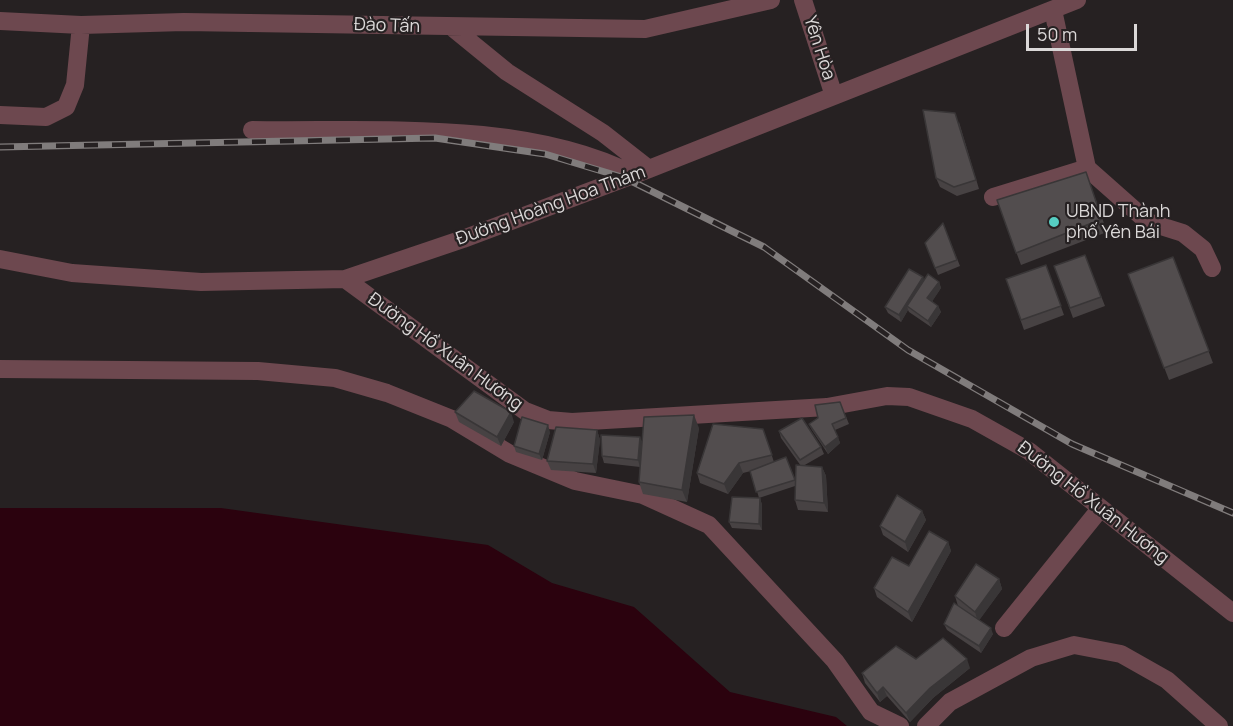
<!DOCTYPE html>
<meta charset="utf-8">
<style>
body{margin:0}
#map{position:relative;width:1233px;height:726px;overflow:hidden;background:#262122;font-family:Manrope,sans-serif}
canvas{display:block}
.scale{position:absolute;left:1026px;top:24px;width:111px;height:27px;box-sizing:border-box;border:3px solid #dbd8d8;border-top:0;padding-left:8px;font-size:18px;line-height:21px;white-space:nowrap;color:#dbd8d8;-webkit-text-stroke:4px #262122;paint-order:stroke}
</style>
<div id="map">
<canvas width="1233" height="726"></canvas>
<div class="scale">50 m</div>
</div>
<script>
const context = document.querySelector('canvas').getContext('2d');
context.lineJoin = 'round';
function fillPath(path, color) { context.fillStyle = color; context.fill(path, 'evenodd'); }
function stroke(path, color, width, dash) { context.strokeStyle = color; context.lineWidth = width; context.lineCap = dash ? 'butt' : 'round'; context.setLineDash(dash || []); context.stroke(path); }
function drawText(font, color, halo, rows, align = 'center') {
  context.font = font + ' Manrope,sans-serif'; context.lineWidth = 4.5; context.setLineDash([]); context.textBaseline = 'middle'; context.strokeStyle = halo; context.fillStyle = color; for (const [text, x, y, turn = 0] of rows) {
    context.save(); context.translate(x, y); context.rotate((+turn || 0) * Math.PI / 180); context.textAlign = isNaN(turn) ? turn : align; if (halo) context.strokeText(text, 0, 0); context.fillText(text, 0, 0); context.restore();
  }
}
fillPath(new Path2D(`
 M0 508H221L488 545 552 583 634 607 730 692 836 717 847 726H0Z`), '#2b020e');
stroke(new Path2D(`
 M803 0 834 96
 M1053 10 1087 168 1148 222 1183 233 1203 249 1212 268
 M0 21 81 25 184 22 645 29 771 0
 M453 28 507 72 603 133 649 169
 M0 115 46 117 66 107 75 85 81 25
 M252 130C372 132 525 119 634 175
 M993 197 1087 168
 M0 259 72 273 201 282 345 279 463 239 649 169 1077 0
 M345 279 525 411 548 420 572 422 827 407 887 396 909 397 972 419 1029 451 1233 613
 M0 369 258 371 335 378 387 393 452 419 510 454 575 481 643 495 709 525 835 661 871 712 900 726
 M1004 628 1100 509
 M926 726 950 702 1031 658 1074 645 1121 654 1167 680 1219 726`), '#6d484f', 18);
const rail = new Path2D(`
 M0 147 435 138 545 154 625 178 764 247 908 350 1072 444 1233 513`);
stroke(rail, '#807c7c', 7);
stroke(rail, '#262122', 4.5, [14]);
fillPath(new Path2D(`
 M959 122 979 189 957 196 940 187 936 178Z
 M1086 172 1107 232 1021 265 997 200Z
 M943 223 960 266 938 275 925 243Z
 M1085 255 1105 306 1073 318 1054 266Z
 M1173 257 1213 363 1169 380 1128 274Z
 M1046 265 1064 315 1024 330 1006 279Z
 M923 277 924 281 939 282 941 288 932 301 938 306 941 312 931 327 909 312 908 310 901 322 888 313 885 307Z
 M840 402 849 424 835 430 840 443 828 454 812 430 809 424Z
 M455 412 514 422 501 446 459 422Z
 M699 428 687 502 643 494 639 482 640 467 604 463 602 456 642 441Z
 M763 429 774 462 786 457 796 481 801 466 781 438 779 431 821 447 824 454 803 466 822 467 826 476 828 512 798 510 795 500V486L759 498 751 471 743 473 728 494 700 483 697 473Z
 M597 430 600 440 596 473 551 470 547 461Z
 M550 432 542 460 516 452 514 446Z
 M760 498 762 505V530L732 528 729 522Z
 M922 511 926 520 908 552 883 535 880 526Z
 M948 542 951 551 912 622 877 597 874 588Z
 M999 579 1002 589 979 620 993 634 981 653 947 630 944 624 958 606 955 596Z
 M916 659 970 668 933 698 910 722 887 696 880 702 865 683 862 673Z`), '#474243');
fillPath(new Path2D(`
 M923 277 925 284 907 306 908 310 901 322 899 315Z
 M939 282 941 288 930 305 927 298Z
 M938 306 941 312 931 327 928 321Z
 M511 412 514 422 501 446 497 437Z
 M694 415 699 428 687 502 682 490Z
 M548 425 550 432 542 460 539 454Z
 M597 430 600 440 596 473 593 464Z
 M640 437 643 444 640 467 638 460Z
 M838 437 840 443 828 454 825 447Z
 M739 463 743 473 728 494 724 484Z
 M822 467 826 476 828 512 824 503Z
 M760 498 762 505V530L759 524Z
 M922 511 926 520 908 552 905 542Z
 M948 542 951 551 912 622 908 612Z
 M999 579 1002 589 978 622 975 612Z
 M991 628 993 634 981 653 979 646Z
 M967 659 970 668 933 698 910 722 906 713 930 688Z
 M883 687 887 696 880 702 877 693Z`), '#393637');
const building = new Path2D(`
 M923 110 955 113 976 180 954 187 936 178Z
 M1086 172 1102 219 1016 253 997 200Z
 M943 223 957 260 935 268 925 243Z
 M1085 255 1101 297 1070 308 1054 266Z
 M1173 257 1209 351 1164 368 1128 274Z
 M1046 265 1061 306 1021 320 1006 279Z
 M909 269 923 277 899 315 885 307Z
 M928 274 939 282 927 298 938 306 928 321 907 306Z
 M474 391 511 412 497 437 455 412Z
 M840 402 846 418 832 424 838 437 825 447 809 424 818 418 815 405Z
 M694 415 682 490 639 482 644 417Z
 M522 417 548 425 539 454 514 446Z
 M802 418 821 447 800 460 779 431Z
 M713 424 763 429 772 455 739 463 724 484 697 473Z
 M556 427 597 430 593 464 547 461Z
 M601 435 640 437 638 460 602 456Z
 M786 457 795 480 756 492 750 471Z
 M796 465 822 467 824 503 795 500Z
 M897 495 922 511 905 542 880 526Z
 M732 497 760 498 759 524 729 522Z
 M929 531 948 542 908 612 874 588 892 557 909 566Z
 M976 564 999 579 975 612 955 596Z
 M954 603 991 628 979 646 944 624Z
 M943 638 967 659 930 688 906 713 883 687 877 693 862 673 896 646 916 659Z`);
fillPath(building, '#524d4e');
stroke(building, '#393637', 1.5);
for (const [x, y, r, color] of [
 [1054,222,6,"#56cec3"]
]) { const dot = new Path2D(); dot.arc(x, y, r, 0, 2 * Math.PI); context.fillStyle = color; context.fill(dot); stroke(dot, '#262122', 2); }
drawText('18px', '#dbd8d8', '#262122', [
 ["Đào Tấn",387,26,2],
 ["Yên Hòa",819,48,72],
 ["Đường Hoàng Hoa Thám",551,206,-20],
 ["Đường Hồ Xuân Hương",445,352,36],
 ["Đường Hồ Xuân Hương",1093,503,38]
]);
drawText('18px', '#dbd8d8', '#262122', [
 ["UBND Thành",1066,212],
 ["phố Yên Bái",1066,233]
], 'left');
</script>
